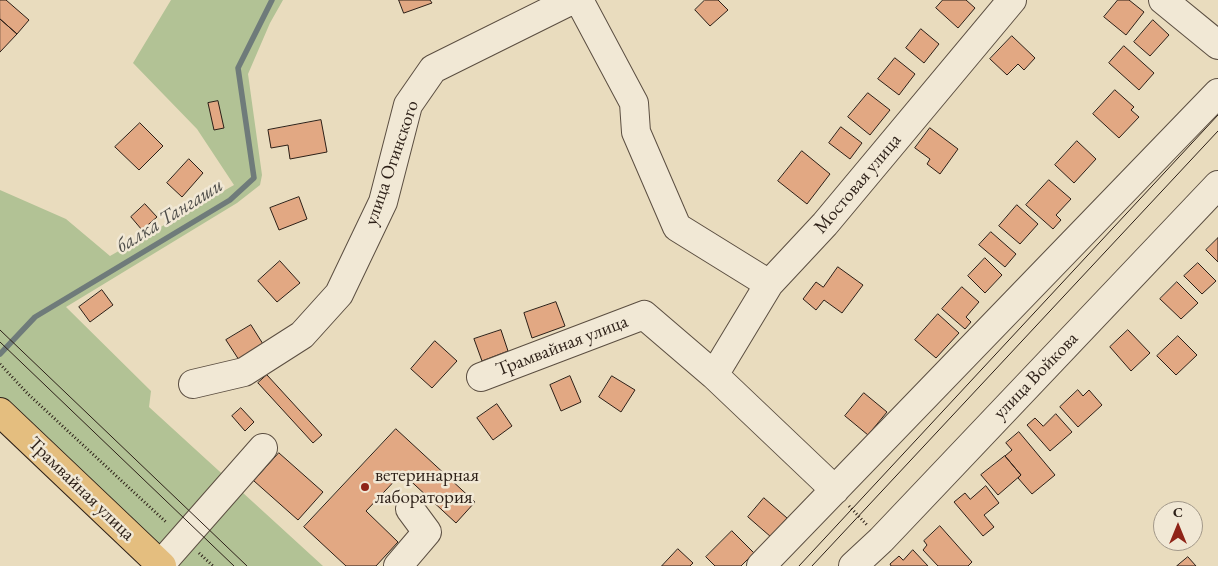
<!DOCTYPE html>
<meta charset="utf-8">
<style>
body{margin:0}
#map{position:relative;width:1218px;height:566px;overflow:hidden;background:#e9dcbe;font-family:"EB Garamond",serif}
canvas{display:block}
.north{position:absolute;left:1153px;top:501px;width:50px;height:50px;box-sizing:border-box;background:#f1e8d5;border:1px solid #a29889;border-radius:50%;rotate:0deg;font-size:14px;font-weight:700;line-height:20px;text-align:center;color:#2c1f17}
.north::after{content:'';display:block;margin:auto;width:18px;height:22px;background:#8f2418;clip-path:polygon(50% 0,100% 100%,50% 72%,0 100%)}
</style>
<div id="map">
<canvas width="1218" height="566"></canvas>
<div class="north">С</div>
</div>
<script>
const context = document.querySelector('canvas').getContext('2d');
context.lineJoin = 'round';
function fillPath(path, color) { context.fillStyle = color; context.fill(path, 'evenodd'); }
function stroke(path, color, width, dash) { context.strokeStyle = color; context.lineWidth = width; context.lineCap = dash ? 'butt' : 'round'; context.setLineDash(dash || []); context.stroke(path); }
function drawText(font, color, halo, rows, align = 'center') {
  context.font = font + ' "EB Garamond",serif'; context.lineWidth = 5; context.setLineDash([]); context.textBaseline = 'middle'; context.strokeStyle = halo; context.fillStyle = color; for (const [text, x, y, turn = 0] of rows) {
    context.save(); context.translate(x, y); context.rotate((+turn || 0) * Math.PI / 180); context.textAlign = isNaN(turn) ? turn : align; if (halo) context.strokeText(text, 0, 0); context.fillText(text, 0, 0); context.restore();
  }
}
fillPath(new Path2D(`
 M171 0H283L270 23 248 74 262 175 260 185 237 203 66 307 151 391 149 407 323 566H177L0 400V190L66 219 110 256 234 185 197 129 133 63Z`), '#b2c295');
stroke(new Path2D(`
 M0 354 35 317 230 200 254 178 238 68 272 0`), '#6f7b7a', 5.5);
const building = new Path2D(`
 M0 0H6L29 20 17 34 0 19Z
 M399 0H430L432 3 404 13Z
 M705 0H718L728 10 710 26 695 10Z
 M943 0H966L975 8 958 28 936 8Z
 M1118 0H1129L1144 12 1126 35 1104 17Z
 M0 19 17 34 0 52Z
 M1153 20 1169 35 1150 56 1134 42Z
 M921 29 939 44 924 63 906 48Z
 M1012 36 1035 58 1024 70 1018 64 1007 75 990 59Z
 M1124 46 1154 73 1139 90 1109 63Z
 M895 58 915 74 899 95 878 79Z
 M1115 90 1134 107 1131 110 1139 117 1119 138 1093 114Z
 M868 93 890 110 870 135 848 117Z
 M218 101 224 128 214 130 208 103Z
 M321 120 327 152 290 159 288 145 271 148 268 130Z
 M140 123 163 146 139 170 115 147Z
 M841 127 862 143 850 159 829 143Z
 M930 128 958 149 940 174 927 164 930 159 915 148Z
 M1077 141 1096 159 1074 183 1055 165Z
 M802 151 830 174 807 204 778 181Z
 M189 159 203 173 182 197 167 183Z
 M1049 180 1071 199 1056 215 1061 220 1053 229 1026 205Z
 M299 197 307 219 279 230 270 208Z
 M145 204 157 217 142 230 131 217Z
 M1017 205 1038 224 1020 244 999 226Z
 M991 232 1016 254 1005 267 979 245Z
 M1218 238V262L1206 250Z
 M985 258 1002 275 985 293 968 276Z
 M280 261 300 283 277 302 258 281Z
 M1198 263 1216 281 1202 294 1184 276Z
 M838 267 863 285 842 313 824 300 816 310 803 299 816 282 823 287Z
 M1177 282 1198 303 1181 319 1160 299Z
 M962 287 979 302 966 317 971 322 965 329 942 309Z
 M102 290 113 305 90 322 79 307Z
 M556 302 565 326 532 338 524 313Z
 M938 314 959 333 936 358 915 340Z
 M251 325 263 344 239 360 226 340Z
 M501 330 508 351 482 361 474 339Z
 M1128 330 1150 353 1131 371 1110 347Z
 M1178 336 1197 355 1176 375 1157 356Z
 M435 341 457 361 432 388 411 369Z
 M267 375 322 435 313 443 258 383Z
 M570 376 581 402 561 411 550 385Z
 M612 376 635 390 621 412 599 397Z
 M1078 390 1083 396 1089 390 1102 405 1078 427 1060 407Z
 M864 393 887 412 868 435 845 416Z
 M497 404 512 426 493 440 477 418Z
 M241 408 254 422 245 431 232 416Z
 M1056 414 1072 432 1050 451 1027 425 1035 418 1043 426Z
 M396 429 475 502 456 523 402 473 366 511 398 542 376 566H346L304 527Z
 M1019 432 1055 475 1032 494 1018 478 1021 475 1005 456 1012 450 1006 443Z
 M279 453 323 492 298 520 254 481Z
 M1005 456 1021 475 998 495 981 475Z
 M986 486 999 503 984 515 994 527 983 536 954 502 965 493 970 499Z
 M764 498 787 518 771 537 748 517Z
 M940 526 972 562 968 566H938L923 550 927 545 924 541Z
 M732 531 754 553 741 566H715L706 557Z
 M678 549 693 563 690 566H662Z
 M913 550 928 566H891L890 564 899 556 903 560Z
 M1188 557 1196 566H1177Z`);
fillPath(building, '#e2a883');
stroke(building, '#2c1f17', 1);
const minor = new Path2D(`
 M579 0 634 103 636 132 677 227 769 284
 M1163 0 1218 45
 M714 375 769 284 825 224 1012 0
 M481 377 644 315 714 375 835 490
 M193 384 244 372 302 335 339 294 383 202 408 105 433 69 572 0
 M161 564 263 448
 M398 566 427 532 410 509
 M761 566 1218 93
 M853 566 881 540 1218 185`);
const major = new Path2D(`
 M0 412 162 566`);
stroke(minor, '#5b4e41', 30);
stroke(major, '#2c1f17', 30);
stroke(new Path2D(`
 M0 364 28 394 167 523
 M849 506 867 525
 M199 553 213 566`), '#2c1f17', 3, [1, 2.5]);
stroke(minor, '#f1e8d5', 28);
stroke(major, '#e4be7f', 28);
stroke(new Path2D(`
 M0 330 247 566
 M0 342 234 566
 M799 566 1218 115
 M812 566 1218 131`), '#2c1f17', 1);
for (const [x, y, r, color] of [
 [365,487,5,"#8f2418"]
]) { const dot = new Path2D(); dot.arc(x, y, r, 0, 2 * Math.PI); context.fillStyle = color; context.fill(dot); stroke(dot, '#f1e8d5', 2); }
drawText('19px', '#2c1f17', '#f1e8d5', [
 ["улица Огинского",392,163,-71],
 ["Мостовая улица",858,184,-50],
 ["Трамвайная улица",562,346,-21],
 ["улица Войкова",1036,376,-46],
 ["Трамвайная улица",81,489,44]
]);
drawText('19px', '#2c1f17', '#f1e8d5', [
 ["ветеринарная",375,476],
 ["лаборатория",375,498]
], 'left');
drawText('italic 20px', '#4e4d49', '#f1e8d5', [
 ["балка Тангаши",170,216,-32]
]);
</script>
